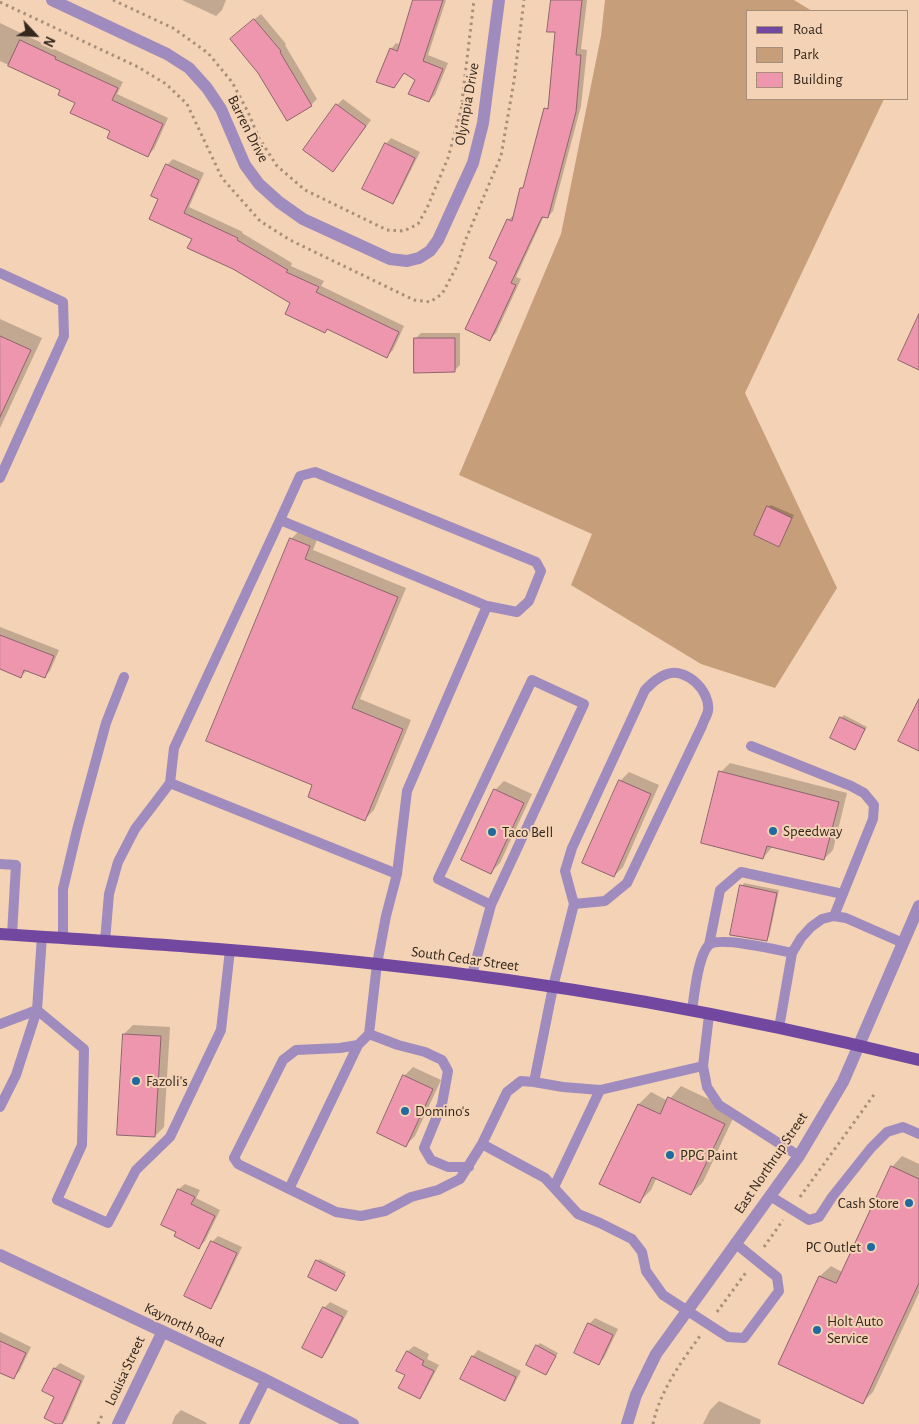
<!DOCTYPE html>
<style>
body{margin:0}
#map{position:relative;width:919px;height:1424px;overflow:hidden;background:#f3d2b5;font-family:"Alegreya Sans",sans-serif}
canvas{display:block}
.legend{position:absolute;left:746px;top:10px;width:162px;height:90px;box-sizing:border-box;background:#f3d2b5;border:1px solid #a78e78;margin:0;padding:6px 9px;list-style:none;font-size:15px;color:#34281d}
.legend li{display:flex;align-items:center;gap:10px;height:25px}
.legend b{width:25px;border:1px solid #a78e78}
.north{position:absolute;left:10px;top:10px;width:50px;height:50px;-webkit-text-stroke:4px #f3d2b5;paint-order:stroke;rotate:115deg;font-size:14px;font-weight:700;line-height:20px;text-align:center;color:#34281d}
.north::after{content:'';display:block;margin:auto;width:18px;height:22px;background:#34281d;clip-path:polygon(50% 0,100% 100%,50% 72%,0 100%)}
</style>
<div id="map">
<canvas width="919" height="1424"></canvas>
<ul class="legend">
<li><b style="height:6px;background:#7147a0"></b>Road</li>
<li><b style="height:14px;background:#c69e7a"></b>Park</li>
<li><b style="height:14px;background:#ed96ad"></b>Building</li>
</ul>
<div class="north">N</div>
</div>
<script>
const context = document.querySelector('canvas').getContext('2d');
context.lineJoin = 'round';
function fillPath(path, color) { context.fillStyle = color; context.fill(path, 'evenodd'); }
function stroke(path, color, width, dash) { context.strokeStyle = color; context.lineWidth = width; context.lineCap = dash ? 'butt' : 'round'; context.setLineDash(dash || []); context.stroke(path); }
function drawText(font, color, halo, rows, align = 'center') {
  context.font = font + ' "Alegreya Sans",sans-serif'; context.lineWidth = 4; context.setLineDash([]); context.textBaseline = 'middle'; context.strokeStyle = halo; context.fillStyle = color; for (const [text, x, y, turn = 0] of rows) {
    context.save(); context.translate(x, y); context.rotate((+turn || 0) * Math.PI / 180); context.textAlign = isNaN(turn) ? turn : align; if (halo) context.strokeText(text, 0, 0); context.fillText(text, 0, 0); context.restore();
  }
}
fillPath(new Path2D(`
 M605 0H794L812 11H748V99H884L745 393 837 588 775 688 701 664 571 585 592 534 459 475 561 234 601 36Z`), '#c69e7a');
fillPath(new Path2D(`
 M182 0H226L222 10 216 16Z
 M414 0H446L428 55 448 63 435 95 429 101 417 79 405 72 393 87 391 49 396 43 401 45Z
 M552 0H587L581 49 587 50 581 106 553 211 548 217 544 216 516 277 521 279 496 333 490 339 498 261 508 220 515 214 521 188 526 184 546 109 550 105 556 31Z
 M261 14 286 44 285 45 317 99 311 105 238 33Z
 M0 23 123 82 117 94 168 118 154 149 148 155 112 131 62 90 0 61Z
 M343 99 371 120 333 171 337 105Z
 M391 138 420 152 398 196 392 202 386 144Z
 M173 159 204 173 189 207 243 232 242 233 292 263 291 266 324 281 321 286 404 326 393 350 387 356 328 328 325 331 291 303 193 239 160 199 167 165Z
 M0 319 42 338 0 428Z
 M421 333H460V365L454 371 415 339Z
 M771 505 794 515 781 542 768 507Z
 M300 530 318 537 313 550 406 588 360 699 411 720 374 810 365 819 314 784 291 539Z
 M0 627 59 650 50 671 45 676 28 670 21 676 0 668Z
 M844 715 867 727 854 749 841 718Z
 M730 763 847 793 833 850 824 859 773 846 763 858 721 772Z
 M629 772 659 785 623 867 614 876 620 781Z
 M504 781 532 794 500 863 491 872 495 790Z
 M744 883 779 890 769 937 766 939 742 886Z
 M133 1025 170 1027 164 1127 155 1136 124 1034Z
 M413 1067 441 1080 415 1136 406 1145 404 1076Z
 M681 1086 736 1112 703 1182 691 1194 657 1177 651 1190 639 1202 601 1183 639 1104 651 1092 668 1101Z
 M902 1156 919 1164V1293L873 1392 862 1403 780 1364 820 1276 831 1266 842 1272 892 1167Z
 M185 1184 200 1190 196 1198 220 1210 205 1241 199 1247 178 1231 163 1224 179 1189Z
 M218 1236 242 1247 216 1301 210 1307 212 1242Z
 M320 1259 346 1272 336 1290 317 1261Z
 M330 1302 348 1311 327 1351 322 1357 324 1308Z
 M595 1318 618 1329 604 1358 599 1363 589 1324Z
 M0 1332 31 1347 19 1372 13 1377 0 1371Z
 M540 1343 558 1353 545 1374 537 1346Z
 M414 1346 429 1354 427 1359 439 1365 425 1391 420 1397 406 1375 398 1370 408 1351Z
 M478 1350 521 1371 510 1393 504 1399 473 1356Z
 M60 1363 85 1376 66 1420 62 1424H59L56 1396 44 1391 55 1368Z
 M719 1401 761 1420 760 1424H703L710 1410Z
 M181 1410 207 1423 206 1424H172L175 1416Z`), '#0003');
const building = new Path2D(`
 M413 0H443L423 61 443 69 429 102 408 94 415 80 404 73 394 88 376 82 390 48 397 51Z
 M551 0H582L576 55H581L576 112 548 218 542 217 511 283 516 285 490 341 465 329 497 262 489 258 507 219 512 221 520 188H523L544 108 548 109 555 32H547Z
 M254 19 281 51 280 52 312 106 287 121 258 73 230 39Z
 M20 40 56 57 55 59 118 88 112 100 163 124 148 157 107 138 110 131 70 113 75 103 58 95 60 90 8 66Z
 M336 104 366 126 333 172 303 150Z
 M385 143 415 158 393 204 362 189Z
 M166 164 199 180 184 213 238 238 237 240 288 270 286 272 319 287 316 292 399 332 387 358 327 329 325 333 285 314 290 303 233 269 187 248 192 239 149 219 158 199 151 196Z
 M919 314V370L898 360Z
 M0 336 31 350 0 417Z
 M414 338H455V372L414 373Z
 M767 506 792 518 779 547 754 535Z
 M290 538 310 546 305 559 398 597 352 708 403 729 365 821 308 797 312 785 206 741Z
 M0 635 54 656 45 678 24 670 21 678 0 669Z
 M919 699V751L898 741Z
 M840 717 865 729 855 750 830 738Z
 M719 771 839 802 824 860 767 846 763 859 701 843Z
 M619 780 651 794 614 877 582 863Z
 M494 789 524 803 491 874 461 860Z
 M740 885 777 893 767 941 730 935Z
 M123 1034 161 1036 155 1137 117 1135Z
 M403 1075 433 1089 406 1147 377 1133Z
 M668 1097 725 1124 691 1195 652 1177 640 1203 599 1184 638 1104 660 1114Z
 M891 1166 919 1179V1283L863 1404 778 1364 819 1276 836 1283Z
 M178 1189 195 1197 191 1204 215 1216 199 1249 174 1236 176 1232 161 1225Z
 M211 1241 237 1253 211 1309 184 1296Z
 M316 1260 345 1275 336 1291 308 1277Z
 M323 1307 343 1317 322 1358 302 1348Z
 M588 1323 613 1335 599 1365 574 1353Z
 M0 1341 26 1353 14 1379 0 1373Z
 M536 1345 556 1356 546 1375 526 1365Z
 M407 1351 424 1361 422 1365 434 1371 420 1399 398 1388 405 1375 396 1371Z
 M472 1356 516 1377 505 1401 460 1379Z
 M54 1368 81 1381 62 1424H56L44 1418 54 1397 42 1391Z`);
fillPath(building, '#ed96ad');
stroke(building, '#8d646e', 1);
stroke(new Path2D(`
 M113 0 173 28 208 53 232 82 248 112 259 138 277 166 305 190 387 230 404 231 418 224 427 208 448 158 461 110 474 0
 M0 2 138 67 166 84 187 104 222 178 260 221 290 240 414 300 430 302 442 294 457 266 465 241 501 156 514 81 524 0
 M800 1197 876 1092
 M764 1247 783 1220
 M717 1312 747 1271
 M117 1383 138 1338
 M98 1424 102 1415
 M653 1424C660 1391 681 1362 700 1336`), '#a88f79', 3, [2.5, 4]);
stroke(new Path2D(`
 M0 273 63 302 64 336 0 478
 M280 520 300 476 315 472 536 562 541 571 529 601 517 612 487 606
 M751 746 851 786 864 793 874 805 873 819 834 916
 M170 783 397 874
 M0 864 16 865 12 935
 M574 904 605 901 627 883 702 726C703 722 707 716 708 711 711 692 687 667 667 674 658 677 652 683 645 690L572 848 565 871 574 904 553 987 534 1082 563 1087 600 1090 703 1066 709 1015
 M42 936 37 1010 84 1049 82 1145 57 1200 108 1223 136 1170 170 1137 221 1030 230 950
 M63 938V889L77 830 106 723 124 677
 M105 941 109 894 118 862 135 829 170 783 174 748 280 520 487 606 407 791 397 874 386 916 377 964 369 1034 358 1045 340 1048 296 1050 283 1060 234 1158 238 1164 336 1212 361 1216 385 1211 411 1197 438 1190 460 1179 482 1144
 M709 945 720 890 741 872 843 894
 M472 975 491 905 584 704 532 680 438 879 491 905
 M692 1011C694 996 698 955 709 945 719 936 777 950 792 953
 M0 1024 37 1010
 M779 1028 792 953 801 938 811 927 822 919 834 916 846 918 903 943
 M369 1034 398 1045 425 1052 442 1060 448 1071 442 1104 424 1148 431 1160 448 1167H469
 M703 1066 707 1087 719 1105 799 1156
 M534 1082 521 1081 507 1092 482 1144 545 1178 578 1214 600 1223 632 1239 642 1252 646 1271 663 1295 728 1337 744 1338 779 1291 777 1277 735 1243
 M0 1107 16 1075 37 1010
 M554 1187 600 1090
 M289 1189 358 1045
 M770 1196 809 1220 819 1217 832 1197 871 1148 887 1132 903 1127 919 1134
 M244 1424 266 1380`), '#9f8bbd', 10);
stroke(new Path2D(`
 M52 0 167 54 189 68 207 88 221 109 245 165 259 184 279 202 303 219 390 259 407 261 419 258 430 251 438 240 473 163 483 123 499 0
 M0 1255 266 1380 353 1424
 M118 1424 162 1333`), '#9f8bbd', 12);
stroke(new Path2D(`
 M627 1424 636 1395 656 1354 799 1156 843 1082 919 906`), '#9f8bbd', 12);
stroke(new Path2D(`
 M0 934C126 942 252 950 377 964 559 983 741 1016 919 1060`), '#7147a0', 12);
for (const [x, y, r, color] of [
 [773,831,5,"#1f6b9e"],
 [492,832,5,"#1f6b9e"],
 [136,1081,5,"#1f6b9e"],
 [405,1111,5,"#1f6b9e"],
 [670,1155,5,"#1f6b9e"],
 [909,1203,5,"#1f6b9e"],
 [871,1247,5,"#1f6b9e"],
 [817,1330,5,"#1f6b9e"]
]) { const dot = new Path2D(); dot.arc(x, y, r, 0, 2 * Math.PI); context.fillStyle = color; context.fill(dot); stroke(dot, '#f3d2b5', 2); }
drawText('15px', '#34281d', '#f3d2b5', [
 ["Olympia Drive",467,104,-80],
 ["Barren Drive",248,129,63],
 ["South Cedar Street",465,959,8],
 ["East Northrup Street",771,1163,-56],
 ["Kaynorth Road",184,1325,25],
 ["Louisa Street",125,1371,-65]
]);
drawText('15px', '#34281d', '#f3d2b5', [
 ["Speedway",783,831],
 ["Taco Bell",502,832],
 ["Fazoli's",146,1081],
 ["Domino's",415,1111],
 ["PPG Paint",680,1155],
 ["Cash Store",899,1203,"right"],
 ["PC Outlet",861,1247,"right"],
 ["Holt Auto",827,1321],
 ["Service",827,1338]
], 'left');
</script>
